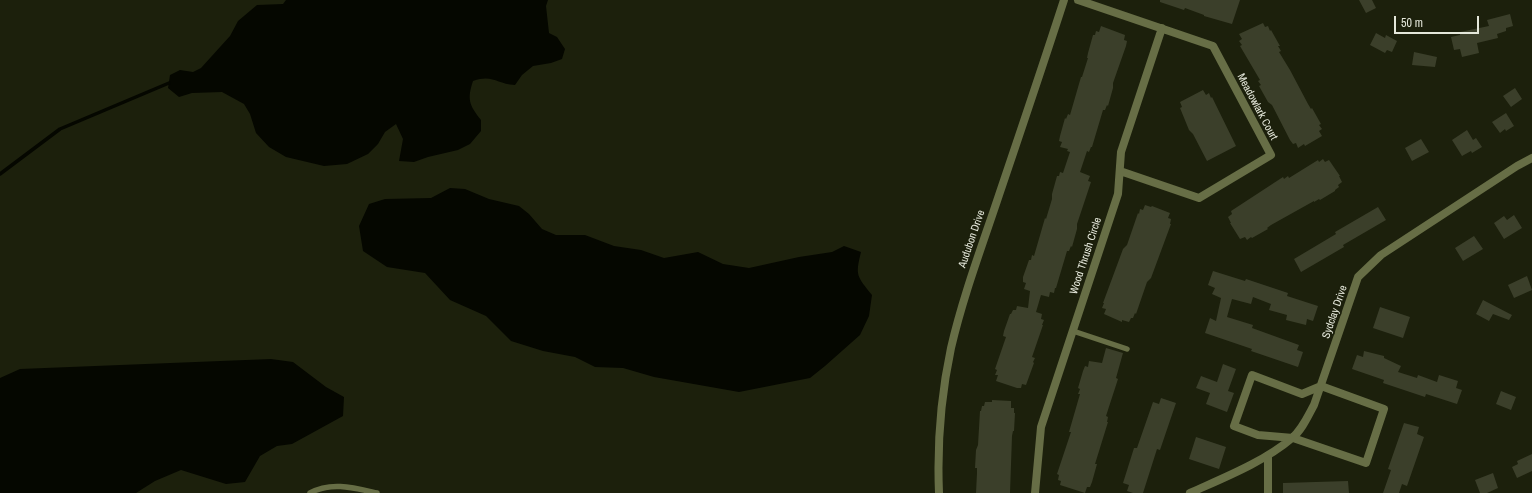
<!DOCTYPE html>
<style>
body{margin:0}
#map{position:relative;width:1532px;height:493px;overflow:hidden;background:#1c200c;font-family:"Archivo Narrow",sans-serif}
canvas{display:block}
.scale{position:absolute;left:1394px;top:16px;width:85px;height:18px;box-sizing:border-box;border:2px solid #e4e7da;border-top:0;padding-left:5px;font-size:12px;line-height:14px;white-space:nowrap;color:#e4e7da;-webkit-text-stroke:3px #1c200c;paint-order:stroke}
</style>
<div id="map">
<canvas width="1532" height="493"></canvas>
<div class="scale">50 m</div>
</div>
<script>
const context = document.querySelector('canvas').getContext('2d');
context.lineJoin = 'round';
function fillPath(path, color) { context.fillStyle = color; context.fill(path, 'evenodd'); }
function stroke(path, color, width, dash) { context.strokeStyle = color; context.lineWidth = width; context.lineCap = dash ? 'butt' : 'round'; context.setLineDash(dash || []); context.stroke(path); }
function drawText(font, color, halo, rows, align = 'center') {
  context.font = font + ' "Archivo Narrow",sans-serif'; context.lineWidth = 3.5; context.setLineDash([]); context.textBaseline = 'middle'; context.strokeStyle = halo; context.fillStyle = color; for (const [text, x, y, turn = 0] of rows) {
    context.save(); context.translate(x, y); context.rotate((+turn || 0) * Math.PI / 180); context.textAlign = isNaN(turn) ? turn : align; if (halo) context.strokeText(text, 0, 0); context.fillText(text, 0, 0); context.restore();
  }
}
fillPath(new Path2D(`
 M286 0H548L546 6 549 33 557 37 565 49 562 59 551 63 533 66 522 75 515 85C496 84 493 74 473 81 467 99 469 105 481 120V131L470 144 458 150 428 157 414 162 399 161 403 139 396 124 385 132 378 144 368 154 347 164 324 166 286 157 269 147 256 133 250 114 244 104 222 92 192 93 179 97 168 88 170 75 180 70 193 72 201 68 230 36 238 21 257 5 283 4Z
 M450 188 465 189 489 199 519 206 529 214 542 229 556 235H585L614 246 641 250 664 258 698 252 723 264 749 268 799 257 832 252 844 246 861 252C855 276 857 276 872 295L869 316 860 335 825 366 810 378 739 392 654 377 623 368 595 367 575 357 543 351 511 341 486 316 450 300 425 273 387 267 363 251 359 226 369 204 385 199 431 198Z
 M271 359 293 362 326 387 344 397 343 416 292 444 277 446 260 456 245 482 226 484 181 470 155 481 136 493H0V378L20 369Z`), '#050700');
stroke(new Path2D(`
 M0 174 60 129 169 83`), '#050700', 3.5);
fillPath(new Path2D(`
 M1160 0H1240L1232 24 1204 16V15L1185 8 1184 10 1160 2Z
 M1359 0H1372L1376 8 1366 13Z
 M1510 14 1513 26 1506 28V31L1497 34 1498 38 1477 43 1479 53 1462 57 1460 49 1454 50 1451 37 1460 35V32L1489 26 1487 20Z
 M1263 23 1265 27 1268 26 1270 31 1271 30 1280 46H1278L1281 51 1279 52 1290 70 1308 104 1311 109 1312 108 1321 124 1319 125 1322 129 1319 131 1322 136 1305 146 1304 144 1298 148 1296 143 1293 144 1290 140 1272 105 1268 102 1259 86 1261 85 1258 81 1260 80 1240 46 1242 45 1239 41 1242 39 1239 34Z
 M1101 26 1125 35 1124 40 1127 41 1126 46 1113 83V88L1108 106 1107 105 1105 110H1103L1092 147H1091L1089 152 1087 151 1080 172 1090 176 1088 181 1091 182 1077 224V229L1072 247 1071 246 1069 251H1067L1056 288H1055L1054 293 1050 292 1049 297 1041 295 1036 312 1042 314 1041 319 1044 320 1042 325H1043L1032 357 1035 358 1033 362 1034 363 1026 385 1022 384 1021 388H1017L996 381 998 375H995L997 370 995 369 1006 337 1003 336 1004 331 1010 314H1011L1013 310H1016L1017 306 1028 308 1030 291 1024 289 1026 283 1023 282V277L1029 260H1031L1032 255 1034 256 1045 218 1046 219 1052 199V194L1057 176H1059L1060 172 1063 173 1070 152 1067 151 1068 149 1060 147 1062 142 1059 141 1060 136 1065 118 1066 119 1068 114 1070 115 1081 77H1082L1088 58H1087L1088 53 1093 35H1095L1096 31 1099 32Z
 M1376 33 1385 38 1386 35 1397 41 1392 52 1387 50 1385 53 1370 45Z
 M1414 52 1437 57 1435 67 1412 65Z
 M1515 88 1522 99 1511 107 1503 96Z
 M1203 90 1206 95 1209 93 1211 98 1212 97 1236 146 1207 161 1193 134 1189 130 1180 108 1182 107 1180 102Z
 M1506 113 1514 126 1506 131 1505 129 1500 133 1492 122Z
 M1467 130 1473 140 1476 138 1482 147 1472 153 1471 151 1462 156 1452 140Z
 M1421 139 1429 152 1412 161 1405 148Z
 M1323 159 1325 162 1329 160 1340 176H1339L1342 182 1338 185 1339 187 1335 190V191L1320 200 1319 199 1314 202V201L1271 225 1267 228 1268 229 1252 238 1251 237 1247 240 1245 237 1240 239 1230 223H1231L1228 217 1232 214 1231 211 1283 177 1284 179 1288 176 1289 178 1318 160 1319 162Z
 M1145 205 1151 207 1152 206 1170 213 1168 218 1171 219 1170 224H1171L1151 278 1147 282 1136 314 1135 313 1133 318H1131L1129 322 1122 320V322L1104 314 1106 309 1102 308 1104 303H1103L1123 249 1127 245 1138 213 1139 214 1140 209 1143 210Z
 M1378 207 1386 220 1343 245 1344 247 1301 272 1294 259 1336 234 1335 232Z
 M1514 215 1522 228 1504 239 1494 223 1504 216 1507 220Z
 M1474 236 1483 249 1463 261 1455 248Z
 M1213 271 1245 281 1246 279 1288 293 1287 296 1318 306 1313 321 1307 319 1306 325 1286 320 1287 315 1269 310 1271 304 1253 297 1251 304 1232 299 1227 317 1253 325 1252 328 1299 345 1297 350 1303 352 1298 367 1251 351 1252 349 1205 333 1210 318 1216 321 1221 298 1212 294 1215 288 1208 285Z
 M1527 276 1532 290 1514 298 1508 285Z
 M1483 300 1512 315 1509 320 1493 314 1489 321 1476 314Z
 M1380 307 1410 317 1403 338 1373 328Z
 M1106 348 1123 353 1116 378 1118 379 1106 416 1108 417 1107 422H1108L1095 464H1097L1092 482 1090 487H1087L1085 493 1060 485 1061 481 1058 480 1059 475 1057 474 1071 432H1069L1080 394H1078L1080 389 1078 388 1083 371 1085 366 1088 367 1089 361 1102 363Z
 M1364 351 1384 356V358L1401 366 1398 372 1417 378 1418 375 1437 382 1439 375 1458 381 1456 388 1462 390 1457 404 1426 394 1425 397 1383 383 1384 380 1352 369 1357 355 1363 357Z
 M1223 364 1236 369 1228 391 1234 393 1227 412 1206 404 1210 393 1196 388 1201 376 1217 382Z
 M1501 391 1516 397 1511 410 1496 404Z
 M1161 398 1176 403 1160 450 1157 449 1143 493H1133L1127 491 1129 485 1123 483 1134 448H1137L1153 402 1159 404Z
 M992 400 1011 401V408H1014V413H1015L1014 431H1013L1012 436 1010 493H976L977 473V468H975L976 450 978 445 980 411H981L982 406H984L985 402H992Z
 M1404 423 1419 427 1417 434 1424 437 1407 486 1402 484 1399 493H1383L1391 470 1388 469Z
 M1196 437 1226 447 1219 469 1189 459Z
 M1532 454V471L1517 478 1512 467 1518 464 1517 461Z
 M1493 473 1498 488 1487 493H1480L1475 480Z
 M1348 481 1349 493H1283V483Z`), '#3b3f2a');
stroke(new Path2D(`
 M1073 331 1127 349
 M310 493C331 481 355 488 377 493`), '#676e46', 5.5);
stroke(new Path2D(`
 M1078 0 1213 46 1271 155 1199 198 1120 171
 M1252 375 1302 394 1321 386 1384 409 1366 463 1293 438 1258 435 1234 426Z
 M1268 456V493
 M1035 493 1041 427 1118 194 1121 152 1162 28
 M1190 493C1223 478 1264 462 1292 438 1302 430 1308 416 1314 405L1358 277 1381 255 1517 166 1532 158`), '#676e46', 8);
stroke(new Path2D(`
 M939 493C937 445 941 395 951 348 963 296 982 246 999 195 1021 130 1043 65 1064 0`), '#676e46', 8);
drawText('11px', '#e4e7da', '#1c200c', [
 ["Meadowlark Court",1257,107,62],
 ["Audubon Drive",972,239,-71],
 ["Wood Thrush Circle",1086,256,-72],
 ["Sydclay Drive",1335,312,-71]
]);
</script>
